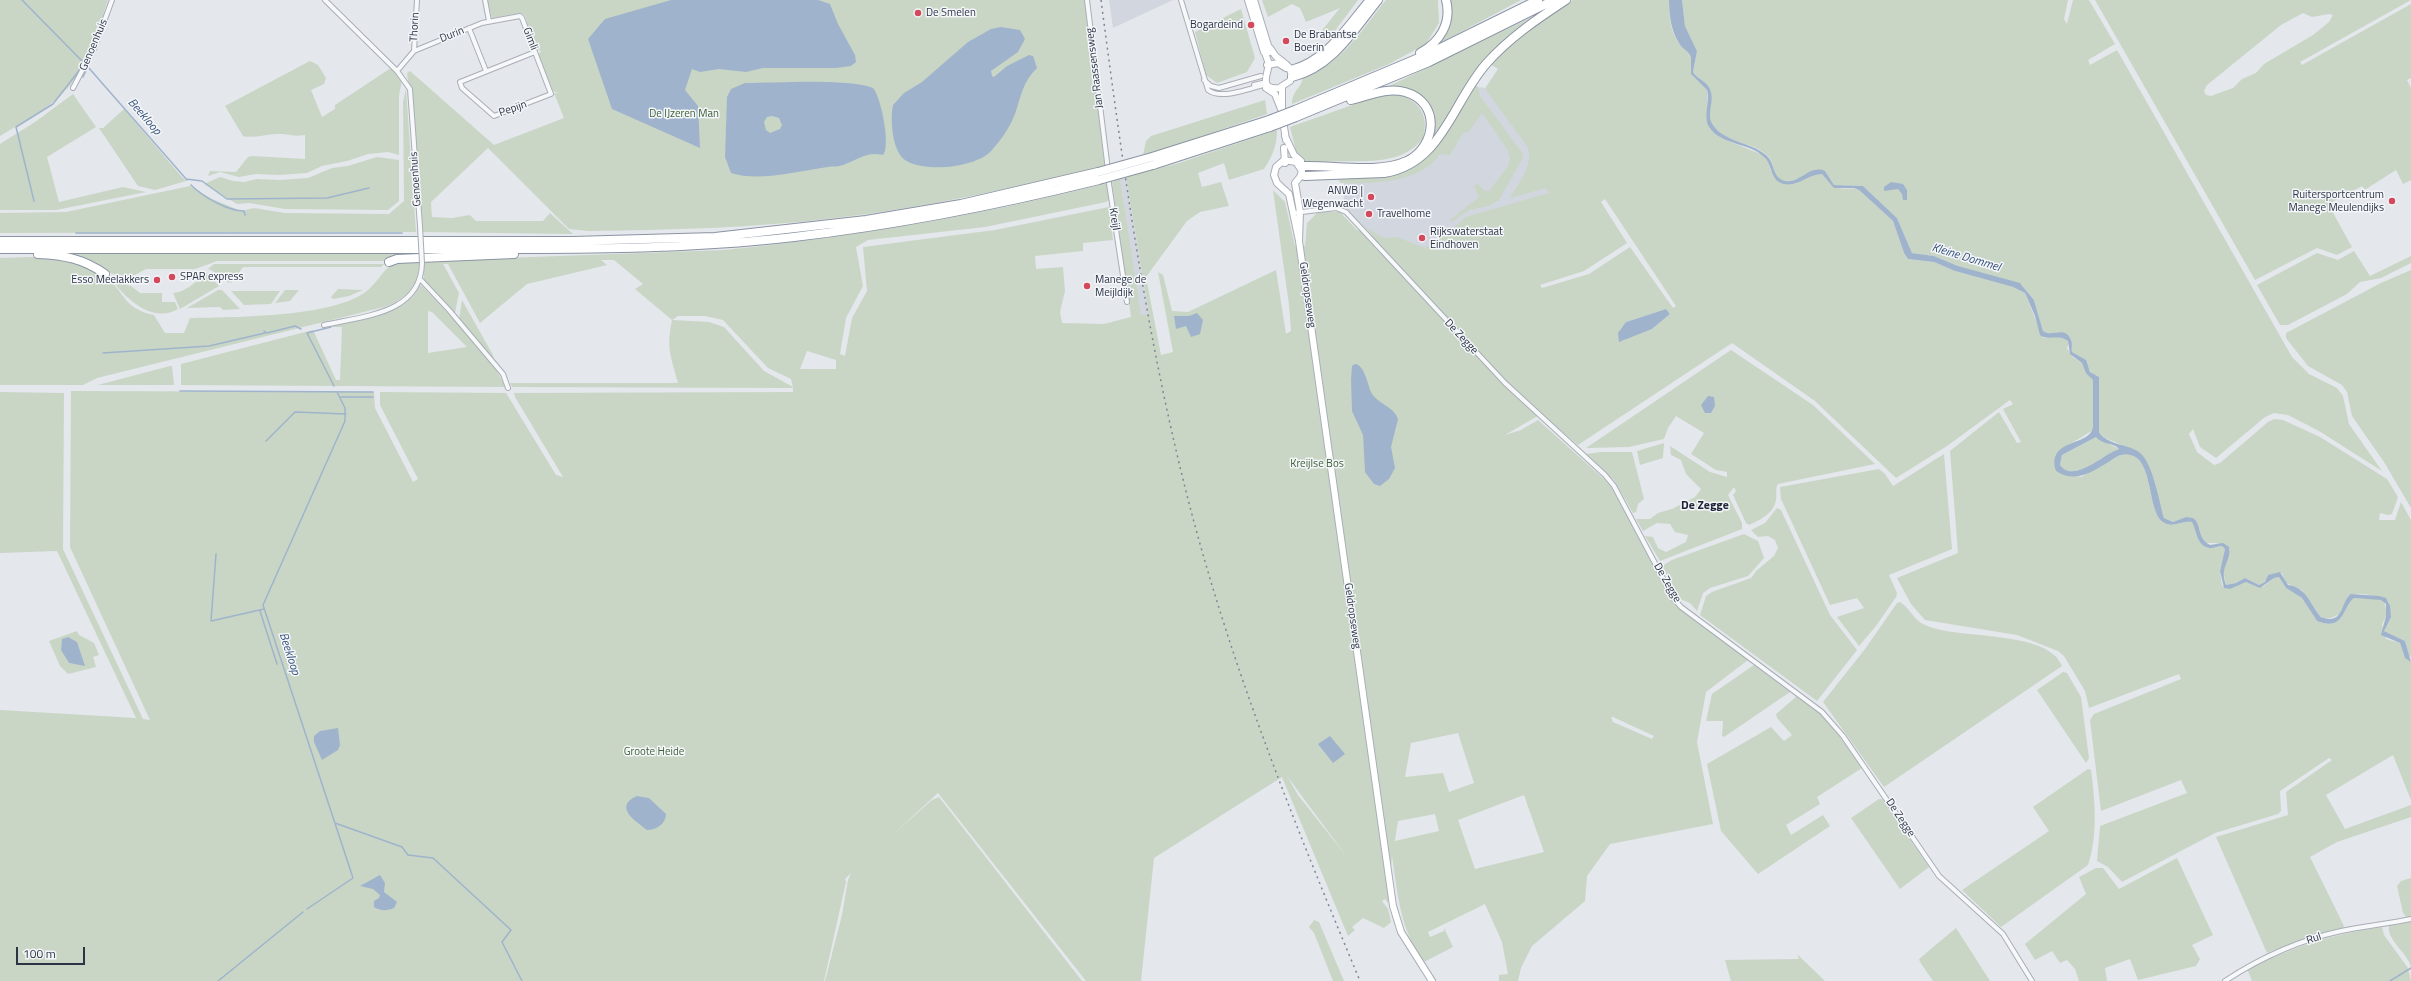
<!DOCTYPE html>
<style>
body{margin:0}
#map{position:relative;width:2411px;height:981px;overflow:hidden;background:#e4e7ec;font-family:"Titillium Web",sans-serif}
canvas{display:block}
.scale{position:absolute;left:16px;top:947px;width:69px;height:18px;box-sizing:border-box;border:2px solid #2b3445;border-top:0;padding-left:5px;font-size:12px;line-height:14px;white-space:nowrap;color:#2b3445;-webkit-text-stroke:3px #f4f6f9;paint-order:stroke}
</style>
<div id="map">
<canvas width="2411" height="981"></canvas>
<div class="scale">100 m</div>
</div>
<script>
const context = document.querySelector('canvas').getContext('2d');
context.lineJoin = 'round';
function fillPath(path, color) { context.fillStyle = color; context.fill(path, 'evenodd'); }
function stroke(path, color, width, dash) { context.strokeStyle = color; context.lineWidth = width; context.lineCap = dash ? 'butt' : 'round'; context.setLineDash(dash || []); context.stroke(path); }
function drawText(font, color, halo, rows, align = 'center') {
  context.font = font + ' "Titillium Web",sans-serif'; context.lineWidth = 3; context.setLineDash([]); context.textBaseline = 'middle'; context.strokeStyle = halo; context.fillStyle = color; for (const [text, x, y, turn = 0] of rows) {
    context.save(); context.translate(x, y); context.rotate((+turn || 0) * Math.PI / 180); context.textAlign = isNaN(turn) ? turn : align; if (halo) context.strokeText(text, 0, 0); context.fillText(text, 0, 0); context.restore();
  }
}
fillPath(new Path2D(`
 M1109 0H1173L1113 28Z
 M1475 87 1488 88 1524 132 1556 195 1426 266 1367 230 1344 207V183L1350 180 1396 176Z
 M1126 177 1145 292 1169 412 1161 414 1136 292 1120 179Z`), '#d2d6de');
fillPath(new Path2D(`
 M0 0H108C97 32 88 69 63 93 46 111 21 123 0 136Z
 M487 0H1085L1105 166C1015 187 926 208 835 218 754 228 670 230 588 231L569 229 488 148 431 202 432 217 452 218 470 215 476 221H543L550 213 573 234 422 232 416 141 407 73 410 71 494 145 564 118 554 93H558L553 91 538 54 541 52 539 49 537 53 525 16 521 13 492 18Z
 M1262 0H1358L1328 40 1319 34 1340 8 1306 22 1300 8 1292 4 1268 17Z
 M1386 0H1438L1439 23 1426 44 1389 64 1292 104C1292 90 1303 87 1303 76 1340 67 1363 28 1386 0Z
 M1447 0H1521L1436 45 1441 38Z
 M1573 0H1669C1669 13 1670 32 1679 43 1682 48 1689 51 1691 57V74L1707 90V120L1714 132 1726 140 1763 155 1769 163 1771 171 1785 184 1811 174H1822C1828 179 1830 185 1839 188 1846 190 1852 187 1859 190L1893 221 1904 253 1908 259 1934 262 1955 271 2013 287 2025 293 2043 338 2054 336 2066 339 2069 343 2067 348 2073 357 2082 363 2093 380V430L2059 451 2056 471 2081 477 2118 456C2156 444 2145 509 2163 522 2172 529 2183 520 2193 522 2197 531 2196 545 2209 548 2213 549 2218 546 2222 546L2225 549 2220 571 2222 585 2227 589 2246 582 2263 587 2274 578 2279 577 2286 588 2302 598 2317 621C2345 632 2342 607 2354 598L2378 599 2384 601 2387 613 2382 625 2386 639 2400 643 2404 655 2411 662V800L2393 755 2326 795 2345 829 2411 805V817L2337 842 2310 857 2344 926 2343 928 2312 936 2267 953 2216 837 2288 815 2286 792 2332 760 2329 758 2280 791 2281 811 2278 814 2215 833 2122 882 2108 867 2097 861 2100 826 2187 793 2181 780 2101 811 2090 720 2094 714 2181 679 2179 674 2089 708 2085 691 2064 656 2058 651 2017 635 1925 620 1911 604 1897 578 1958 553 1950 451 1999 412 2017 443 2021 442 2003 409 2013 404 2010 400 1947 446 1896 478 1815 401 1732 343 1578 445 1541 414 1505 435 1521 430 1538 420 1604 479 1615 492 1675 605 1748 660 1706 692 1697 742 1713 824 1610 844 1587 876 1585 901 1532 946 1521 968 1518 981H1499V975L1508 974 1502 942 1485 904 1428 932 1430 937 1444 931V928L1453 947 1424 962C1400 930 1398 895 1392 856L1388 903 1385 899 1382 901 1388 909 1391 922 1384 928 1363 918 1352 927 1355 930 1348 936 1282 777 1154 858 1141 981H1086L938 793 891 836 932 800 939 797 1082 981H825L842 915 848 880 851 873 845 879 846 882 824 981H0V710L136 718 57 551 0 553V392L64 393 63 549 143 719 150 720 70 547 71 391 374 392 375 408 413 482 418 479 380 405V392L506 393 556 475 563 477 515 397 514 393 793 392V388L512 387 510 383H678C671 356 666 349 672 320L635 289 643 284 614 260H601L607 265 527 284 480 323 448 264H443L459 293 455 313 424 280 423 261 724 250C854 237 982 215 1108 183L1110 199 1106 202 985 227 868 240 856 247 863 286 846 318 840 354 845 356 852 318 867 291 863 247 995 230 1109 207 1113 240 1083 243V251L1035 256 1036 269 1063 267 1065 291 1060 312 1062 323 1104 324 1131 317 1112 182 1120 179 1141 315H1149L1126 177 1179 163 1277 130C1277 146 1273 155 1264 169L1229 180 1224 163 1198 173 1202 187 1221 182 1229 206 1200 212 1187 221 1146 277 1161 355 1173 352 1158 272 1163 275 1172 311 1188 312 1276 270 1286 334 1291 331 1289 305 1273 190 1285 202 1295 246H1305L1307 223 1318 212H1340L1357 230 1362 231 1367 239 1374 238 1365 227 1384 238 1397 237 1425 248 1435 243 1466 217 1549 193 1546 188 1510 198C1519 182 1535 164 1527 146L1486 90V87L1498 69 1490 64 1524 33ZM1605 199 1676 306 1673 308 1630 247 1589 274 1542 288 1540 285 1584 271 1627 243 1601 202ZM1666 309 1670 314 1652 329 1633 335 1623 341 1626 322ZM678 316H705L723 320 768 368 791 379 793 387 764 371 724 327 709 322 672 320ZM807 351 836 360V369H800ZM1611 717H1613L1654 736 1652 739 1613 722ZM1458 733 1474 783 1449 792 1443 773 1405 777 1411 743ZM1287 776 1347 857 1298 795ZM1524 795 1544 852 1475 869 1458 820ZM1435 814 1439 831 1395 841 1393 853 1398 821Z
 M1682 0H2068L2064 19 2067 24 2073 0H2089L2115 44 2088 60 2090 65 2117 50 2292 357 2309 374 2337 388 2343 396 2349 424 2382 471 2319 431 2288 415 2274 413 2265 417 2216 458 2200 447 2193 429 2189 434 2197 452 2214 465 2220 463 2268 422 2274 419 2283 420 2320 437 2387 479 2398 497 2392 514 2388 515 2380 513 2379 520H2395L2401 502 2411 520V657L2409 656 2405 641 2384 631 2390 610 2388 601C2375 597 2362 590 2348 596L2340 614 2331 618H2324L2319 615 2302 590 2286 583 2282 573 2268 575 2265 582 2259 585 2245 578 2236 583 2226 585 2223 571 2230 549 2216 543H2207L2199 534 2197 526 2186 517 2173 522 2164 518 2148 466 2139 452 2105 438 2099 432V377L2091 373 2084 359 2072 352C2071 348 2073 344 2071 340 2067 329 2053 334 2045 334L2043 331 2034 300 2022 285 1958 266 1934 256 1912 253 1897 218 1863 186 1834 185 1825 171C1810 166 1799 184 1784 181 1773 178 1775 164 1768 156 1753 141 1723 143 1712 124 1707 115 1713 101 1711 91L1693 72 1697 51 1685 26Z
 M2095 0H2411L2300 62 2302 65 2411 4V78L2407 80 2411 88V180L2403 184 2396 170 2366 189H2364L2362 186 2328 204 2352 247 2337 255 2317 248 2255 280ZM2303 13 2312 17 2329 14 2333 15 2329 22 2313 35 2264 64 2256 73 2242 79 2233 88 2211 96 2206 95 2204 91 2207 85 2281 25Z
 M1241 9 1255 58 1247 72 1217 83 1206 75 1195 32Z
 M1545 11 1473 75 1446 122 1425 148 1432 133 1423 100 1383 89Z
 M310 61 318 65 326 78 324 84 311 90 322 117 335 109V105L391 68 402 81 399 95V155L388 152 368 154 347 161 322 166 307 173 279 175 256 174 239 177 220 172 208 176 210 171 236 172 248 157 252 156 305 159V135C291 137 291 134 279 134 267 133 255 139 243 136L225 106Z
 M1475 84 1478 87 1480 96 1523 154V158L1499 200 1489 206 1469 210 1452 222 1450 220 1479 197 1474 186 1478 184 1485 191H1489L1508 166 1510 158 1507 149 1482 113 1468 133 1464 132 1450 155 1440 154C1421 183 1371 184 1341 183L1339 181 1338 175 1412 166Z
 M406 89 416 232 0 233V213L66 212 190 186 212 199 241 211 254 208 285 213 389 214 404 201 403 102Z
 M73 94 96 127 47 157 59 202 123 187 146 192 56 210H0V144L35 122Z
 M1393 94C1417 97 1430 114 1423 138 1399 171 1351 157 1317 163H1308L1297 155 1290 127 1372 98Z
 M1265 100 1267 114 1174 146 1143 155 1146 141 1151 136Z
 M124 109 181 176 186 181 155 190 138 186 99 128H103Z
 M377 157 399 160V201L388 210 285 209 249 203 237 204 204 184 220 177 233 181 244 182 257 179 279 180 308 178 332 168 348 166Z
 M2354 251 2370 276 2411 256V263L2381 278 2360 282 2347 294 2288 325H2280L2257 285 2317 253 2338 260Z
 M61 253 397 254V257L383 261H217L195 269H146L131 277 113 274Z
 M58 256C73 258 91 267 104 276 125 290 122 309 154 315L165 333H184L190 318C235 317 324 317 361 295 375 287 381 272 393 263L419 260C420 284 406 300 384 307L97 378 83 385H0V258Z
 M214 264H384L381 267H243L231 283C221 281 217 271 208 269Z
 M2411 270V508L2384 462 2352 416 2347 392 2342 385 2308 366 2286 338V333L2381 283Z
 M204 273 208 274 219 286 180 309 173 293C182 293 199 282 204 273Z
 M112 280 131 286 140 293H162V302H175L178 309C153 324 126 299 112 280Z
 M419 286H422C442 307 498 363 505 387L181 385V364L313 330 336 380H340L342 327H326C353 320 409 315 419 286ZM428 311 432 312 467 347 428 353Z
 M338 289 363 290 349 296 333 299 331 297Z
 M218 290H222L240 309 223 310 220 307 187 308Z
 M285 290H299L290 301 275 303Z
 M231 291H280L271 304 244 305Z
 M462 300 493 355 494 360 459 319Z
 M1731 350 1813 405 1875 464 1778 484C1775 488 1777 494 1776 499 1775 513 1760 520 1749 525L1746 523 1733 495 1736 491 1734 487 1728 495 1742 523V529L1660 561 1645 536 1653 537 1658 548 1666 552 1686 542 1688 535 1675 532 1670 524 1657 523 1643 531 1636 519H1650L1658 513 1672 509 1695 497 1701 489 1686 474 1681 460 1671 455 1670 446 1710 472 1727 477V472L1716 470 1691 454 1704 433 1676 416 1668 428 1664 439 1629 447 1586 448Z
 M170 366H172L174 385H98Z
 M2096 437 2119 449C2103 454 2074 484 2060 465L2062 455Z
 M1664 443 1663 458 1640 465 1637 451Z
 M1601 452H1632L1644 499 1638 504 1636 512 1633 513 1614 480 1586 454Z
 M1944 454 1952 549 1889 575 1897 593 1896 597 1876 626 1859 646 1837 617 1864 608 1857 598 1830 605 1781 499 1780 487 1879 469 1885 474 1893 486Z
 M1777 508 1781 510 1830 615 1857 650 1817 701 1700 615 1706 596 1712 592 1751 578 1756 571 1774 556 1778 548 1775 540 1768 536 1758 537 1751 530 1765 523Z
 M1744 534 1758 541 1764 558 1748 576 1710 588 1703 593 1697 611 1690 603 1680 599 1662 566 1672 560Z
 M1900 602C1910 608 1914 621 1925 625 1955 640 2048 629 2062 666L1884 787 1823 702 1865 649 1897 603Z
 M77 631 79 635 94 643 99 655 93 657 96 667 68 674 60 666 49 641ZM66 637 76 664 69 663 61 646Z
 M1754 665 1790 692 1724 737 1722 736 1723 721H1706L1712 694Z
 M2063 672 2067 673 2081 697 2089 758 2086 763 2037 690Z
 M1797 696 1826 717 1862 768 1817 797 1820 804 1786 825 1791 835 1823 815 1830 826 1758 874 1721 831 1707 764 1771 727 1784 741 1792 735 1777 718 1776 714Z
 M2088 769 2091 770C2095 800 2098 836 2088 865L2001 927 1962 890 2049 831 2033 807Z
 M1879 799H1882L1929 867 1900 889 1851 818Z
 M2177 858 2213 935 2192 945 2200 959 2196 966 2138 980 2130 959 2105 968 2107 981H2079L2075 969 2067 960 2060 963 2052 951 2035 960 2025 944 2086 894 2079 877 2096 868H2103L2119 889Z
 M2411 878V918H2407L2403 913 2397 886 2401 881Z
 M1314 920 1319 922 1344 981H1333L1314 933 1309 927Z
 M2411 921V967C2408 953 2386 940 2389 925Z
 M2382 927 2384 935 2408 968 2411 981H2252L2247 969C2293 947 2332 934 2382 927Z
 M1956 928 1958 931 1990 981H1933L1920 962 1919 959Z
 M1797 954 1825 981H1731L1725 960 1799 959Z`), '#c9d6c5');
fillPath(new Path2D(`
 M671 0H818L830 4 838 24 855 55 856 62 851 66 836 68H763L746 72 719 69 700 72 692 69 685 90 698 106 700 148 612 109 588 39 605 19Z
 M1669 0H1682L1685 26 1697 51 1693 72C1698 80 1708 81 1711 92 1714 103 1706 115 1713 125 1724 142 1751 142 1766 155 1775 162 1772 178 1785 181 1800 184 1809 164 1825 171L1834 185 1863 186 1897 218 1912 253 1934 256 1958 266 2020 283 2034 300 2043 331C2051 338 2065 325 2071 340 2073 344 2071 348 2072 352L2086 360 2090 372 2099 377V432C2107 445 2128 444 2139 452 2153 462 2159 502 2164 518L2173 522 2186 517 2193 518C2202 524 2196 537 2210 545L2223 543 2229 547C2232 561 2219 566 2226 585L2236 583 2245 578 2259 585 2265 582 2268 575 2280 572 2288 585C2307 587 2310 605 2321 617 2345 626 2340 601 2351 594L2379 596 2386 598 2390 606 2391 617 2384 631 2405 641 2411 662 2405 658 2400 643 2381 635 2386 616V604L2381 600 2354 598C2342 607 2345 632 2317 621L2302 598 2286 588 2279 577 2274 578 2260 588 2246 582 2230 589 2224 588 2220 571 2225 549 2222 546C2218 546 2213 549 2209 548 2196 545 2197 531 2192 522 2182 520 2172 529 2163 522 2145 510 2156 444 2118 456 2099 467 2078 486 2056 471 2046 438 2090 447 2093 427V380L2086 373 2082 363 2070 354 2068 341C2059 334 2047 341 2040 335L2035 316 2025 293 2013 287 1955 271 1934 262 1908 259 1904 253 1893 221 1859 190 1854 188H1834L1822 174C1808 174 1798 187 1784 184 1770 181 1773 166 1765 158 1750 142 1722 146 1709 127 1703 117 1710 101 1707 90L1691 74V57C1689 51 1682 49 1679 43 1671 31 1669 14 1669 0ZM2096 437C2102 445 2113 442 2119 449 2103 454 2074 484 2060 465L2062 455Z
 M1001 27 1020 30 1025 39 1018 52 991 71 992 76 994 77 1007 66 1029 55 1033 56 1037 68C1023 81 1021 96 1015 114 1010 127 1001 140 992 150 977 168 924 173 905 160 892 151 890 119 893 105L904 93 922 82 968 42 991 29Z
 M745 83C775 83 848 78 873 88 881 96 891 147 883 155 866 151 858 160 843 165 838 167 833 166 828 167 799 171 758 182 731 173L725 157 727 97 731 89ZM772 116 779 118 782 125 780 129 770 133 766 130 764 122 767 117Z
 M1891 182 1903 184 1907 190V200H1903L1902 194 1898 189 1884 191V187Z
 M1666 309 1670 314 1652 329 1619 342 1618 333 1626 322Z
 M1197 313 1203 320 1200 334 1191 337 1186 326 1176 329 1174 316H1189Z
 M1355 364C1364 364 1368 385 1371 392 1377 404 1394 406 1398 419L1391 447 1395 468 1389 479 1380 486 1374 484 1365 472 1363 435 1352 411 1351 380 1352 366Z
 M1708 396 1714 397 1715 406 1711 413H1705L1701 405Z
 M68 637 77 642 85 666 69 663 61 650 62 639Z
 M338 728 340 745 338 750 322 760 314 742V736L320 731Z
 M1330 736 1345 754 1333 763 1318 744Z
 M637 796 649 798 666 814C666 824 656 830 647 830 637 822 612 807 637 796Z
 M380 875 385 883 384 892 397 902 394 908C387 911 380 911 374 907V901L379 898 380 895 373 889 360 886Z`), '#9fb4cc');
stroke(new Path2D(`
 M22 0 84 63
 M101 36 114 0
 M88 67 187 180
 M83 77 97 47
 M186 179 202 181 227 199 327 198 369 188
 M191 185C203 197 228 211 244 211L245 215
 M34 201 16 127 53 104 81 68
 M76 233H402
 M331 327 307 333 334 386
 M264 331 267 333 295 326 301 329
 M103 353 209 346 265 333
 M180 391 373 392
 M341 397H373
 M266 441 295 412 346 414
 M216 554 211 621 264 609
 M260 611 277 664
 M335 823 402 847 408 855 433 858 511 930 502 942 522 981
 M307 909 353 878 263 605 345 421V408L337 392
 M218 981 303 912
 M2390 981 2411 968`), '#9fb4cc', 1.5);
const street = new Path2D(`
 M325 0 397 71 410 89 420 226
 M485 0 489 21
 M1087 0 1108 170
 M1181 0 1208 90C1220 100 1249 89 1263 85
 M469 28 486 71
 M414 51 482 23 520 16 522 18 551 94 494 116 462 88 460 82 535 52
 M397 71 414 51 417 0
 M1204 80 1211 86 1219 88 1261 76
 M1254 85 1262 83
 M73 88 95 46 112 0
 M1108 177 1127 302
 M1293 213 1336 208 1346 212 1505 383 1605 475 1614 486 1674 599 1681 607 1822 712 1843 736 1939 876 2003 934 2032 981
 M421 280 449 310 503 374 508 388
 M324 325C363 316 421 314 422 263
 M2225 981C2260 958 2300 940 2341 931 2364 926 2388 924 2411 919`);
const secondary = new Path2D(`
 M1248 0 1264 52
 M1254 0 1270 52
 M1264 50 1269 64C1268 73 1258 90 1279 88L1290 81C1295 69 1286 64 1278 58 1274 56 1273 51 1270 48
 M1267 65 1278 63 1286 68
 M1266 88 1275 94 1281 109
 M1282 110V88
 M1283 120 1286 140
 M1285 136 1294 155 1301 161
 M1284 148 1285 163
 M1299 241 1300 212 1295 183 1300 177 1302 171 1296 162 1284 160 1276 167 1274 175 1277 183 1289 194 1299 241 1393 906 1401 932 1432 981`);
const highway = new Path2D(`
 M1420 53C1440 42 1452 23 1446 0
 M1291 70C1326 62 1348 26 1370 0
 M1292 77C1332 67 1353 31 1378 0
 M1295 110 1428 54 1538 0
 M1296 117 1429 62 1554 0
 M1152 157 1269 120
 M1153 165 1270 127
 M1304 166C1334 165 1379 174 1407 161 1437 146 1441 102 1405 92 1387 87 1368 96 1351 100
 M1305 176 1384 173C1442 164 1452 103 1486 64 1509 38 1537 19 1566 0
 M0 241H573L715 237 866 220 961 204 1098 172
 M0 249C144 249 289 249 433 249 553 249 674 251 794 237 897 225 998 205 1099 180
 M38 254C64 255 84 259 105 274
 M389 262 397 259 514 254`);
stroke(street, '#a9aeb7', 6);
stroke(secondary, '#a9aeb7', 8);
stroke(highway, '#8b94a3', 10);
stroke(street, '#f7f8fa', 4);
stroke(secondary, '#fff', 6);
stroke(highway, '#fff', 8);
stroke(new Path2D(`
 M1101 0C1125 183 1150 365 1200 544 1242 694 1300 837 1360 981`), '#7d8696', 1.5, [2, 4]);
const streetBridge = new Path2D(`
 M420 226 422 263`);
const highwayBridge = new Path2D(`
 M1269 120 1295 110
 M1270 127 1296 117
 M1098 172 1152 157
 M1099 180 1153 165`);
stroke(streetBridge, '#a9aeb7', 6, []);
stroke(highwayBridge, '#8b94a3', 10, []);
stroke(streetBridge, '#f7f8fa', 4);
stroke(highwayBridge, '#fff', 8);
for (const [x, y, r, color] of [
 [918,13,4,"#d1495b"],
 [1251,25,4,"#d1495b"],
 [1286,41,4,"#d1495b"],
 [1371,197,4,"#d1495b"],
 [2392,201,4,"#d1495b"],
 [1369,214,4,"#d1495b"],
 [1422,238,4,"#d1495b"],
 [172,277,4,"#d1495b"],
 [157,280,4,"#d1495b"],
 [1087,286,4,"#d1495b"]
]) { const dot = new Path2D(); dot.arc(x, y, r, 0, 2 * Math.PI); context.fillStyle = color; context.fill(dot); stroke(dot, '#f4f6f9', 1.5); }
drawText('11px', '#2b3445', '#f4f6f9', [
 ["De Smelen",926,13],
 ["Bogardeind",1243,25,"right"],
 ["De Brabantse",1294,35],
 ["Boerin",1294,48],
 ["ANWB |",1363,191,"right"],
 ["Wegenwacht",1363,204,"right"],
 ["Ruitersportcentrum",2384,195,"right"],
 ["Manege Meulendijks",2384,208,"right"],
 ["Travelhome",1377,214],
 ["Rijkswaterstaat",1430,232],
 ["Eindhoven",1430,245],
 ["SPAR express",180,277],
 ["Esso Meelakkers",149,280,"right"],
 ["Manege de",1095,280],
 ["Meijldijk",1095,293]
], 'left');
drawText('11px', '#2b3445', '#f4f6f9', [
 ["Thorin",415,27,-87],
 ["Durin",452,35,-22],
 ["Gimli",530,39,69],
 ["Genoenhuis",94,45,-67],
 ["Jan Raassensweg",1095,68,-97],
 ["Pepijn",513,109,-19],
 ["Genoenhuis",416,179,-94],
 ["Kreijl",1114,219,81],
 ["Geldropseweg",1307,295,82],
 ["De Zegge",1461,337,47],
 ["De Zegge",1667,583,60],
 ["Geldropseweg",1352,616,82],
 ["De Zegge",1900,818,56],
 ["Rul",2314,939,-18]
]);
drawText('11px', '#3f6138', '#f4f6f9', [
 ["De IJzeren Man",684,114],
 ["Kreijlse Bos",1317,464],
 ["Groote Heide",654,752]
]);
drawText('italic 12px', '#34527a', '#f4f6f9', [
 ["Beekloop",144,117,49],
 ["Kleine Dommel",1966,258,17],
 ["Beekloop",289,654,72]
]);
drawText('bold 12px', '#1d2536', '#f4f6f9', [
 ["De Zegge",1705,506]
]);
</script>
